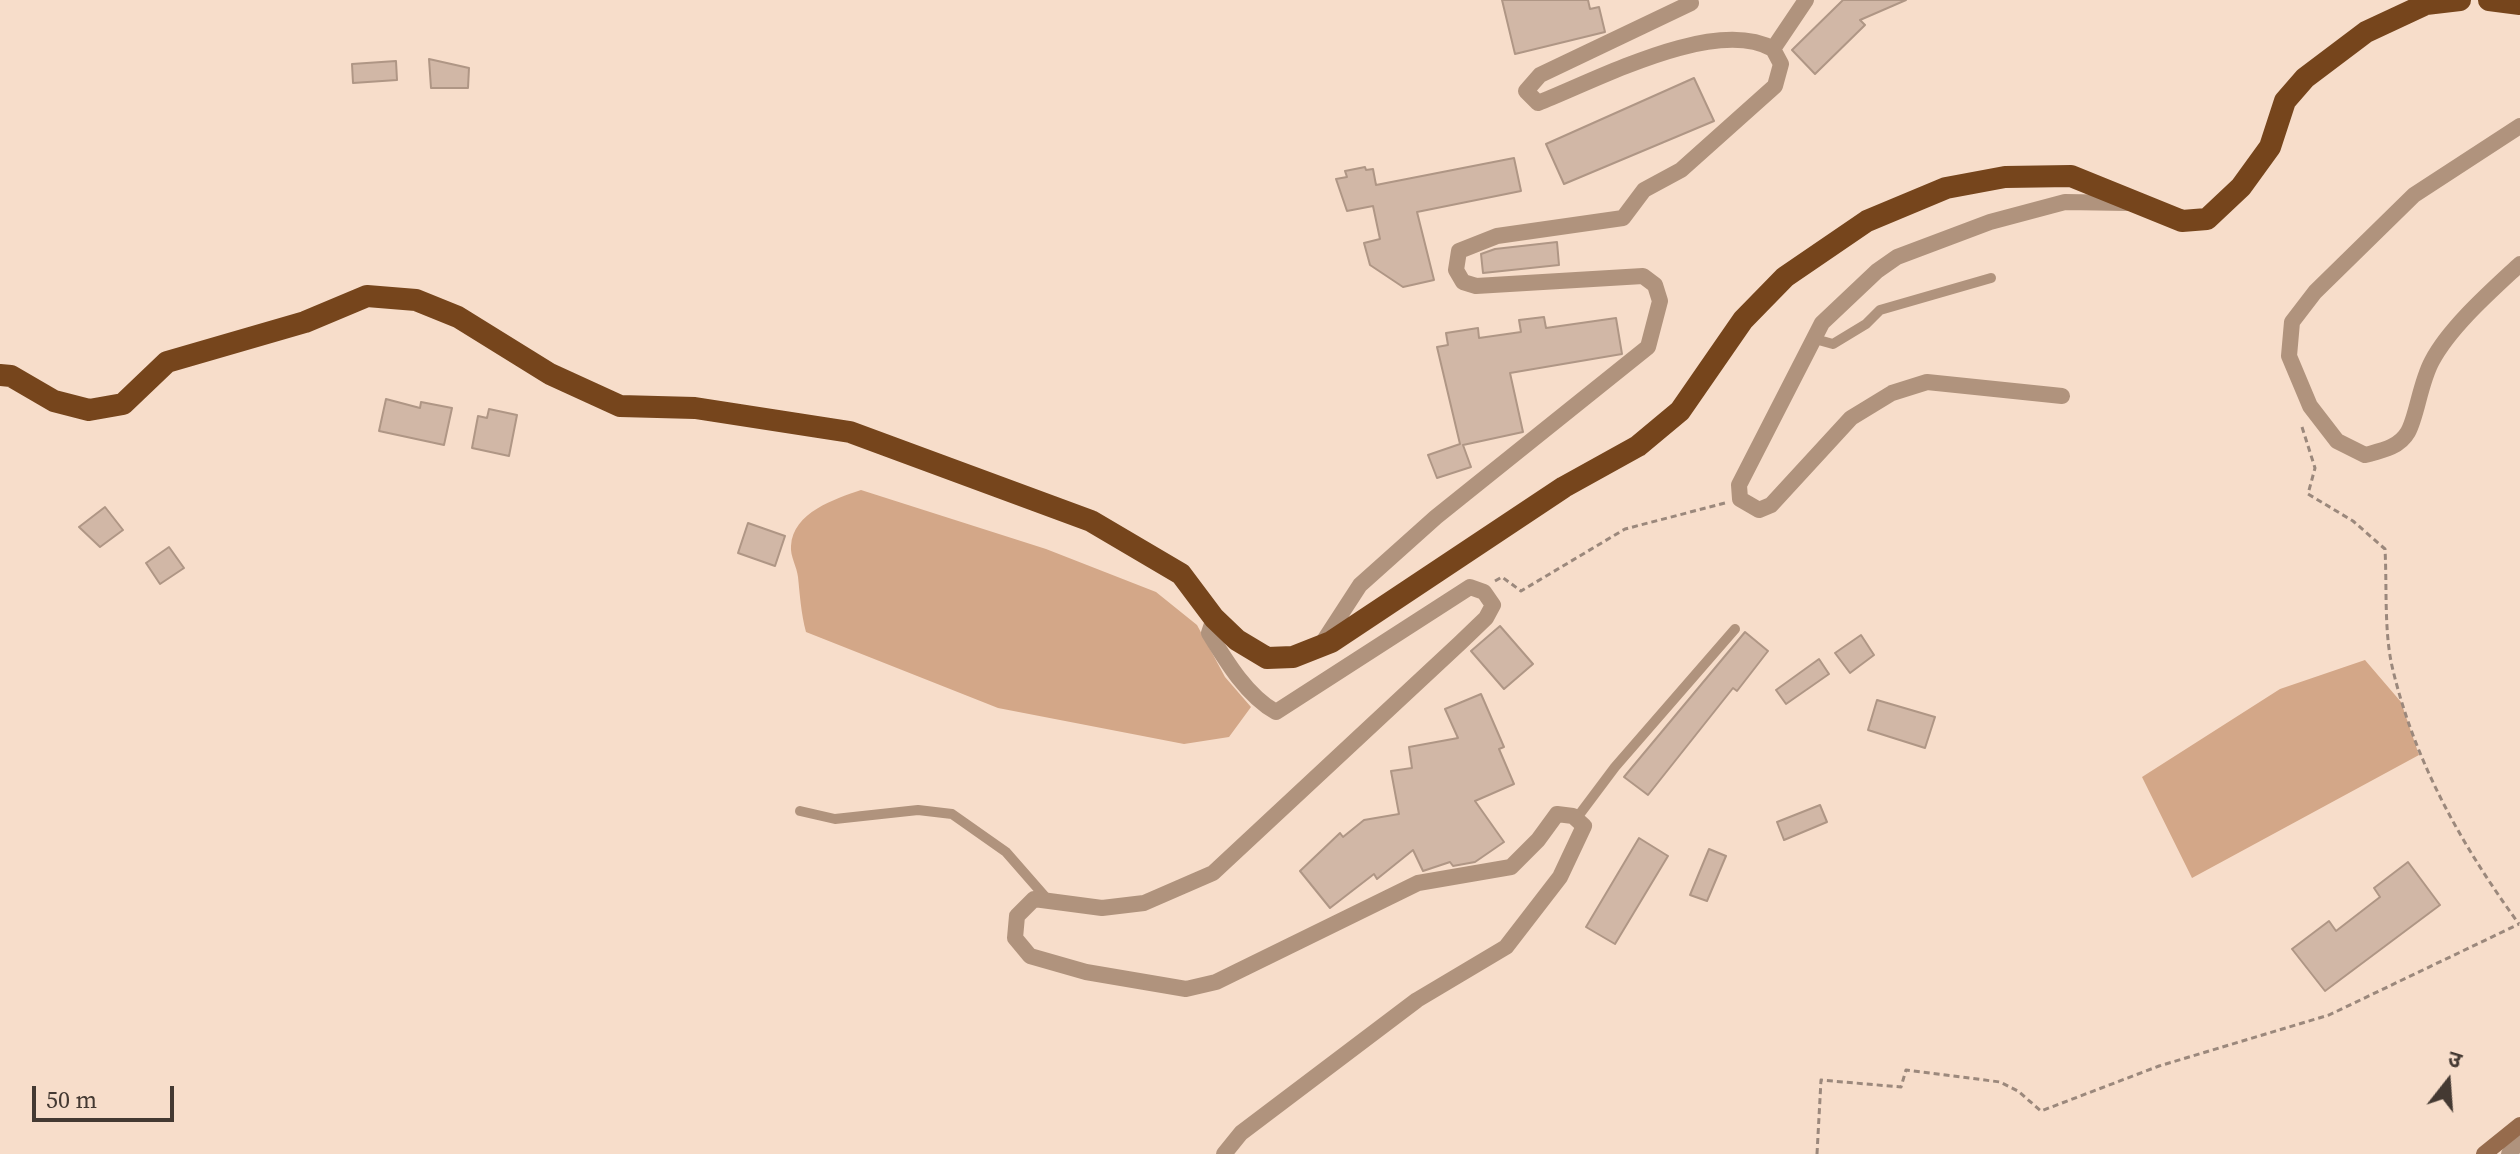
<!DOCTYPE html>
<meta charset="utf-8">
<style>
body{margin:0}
#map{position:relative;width:2520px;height:1154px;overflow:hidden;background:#f7ddca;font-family:"Source Serif 4","Noto Sans Devanagari",serif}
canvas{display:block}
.north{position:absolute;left:2408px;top:1042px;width:80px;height:80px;-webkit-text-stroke:6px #f7ddca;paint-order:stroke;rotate:17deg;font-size:22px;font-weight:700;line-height:32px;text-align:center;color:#443932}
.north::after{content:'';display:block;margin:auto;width:28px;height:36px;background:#443932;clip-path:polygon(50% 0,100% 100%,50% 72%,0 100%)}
.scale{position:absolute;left:32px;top:1086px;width:142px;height:36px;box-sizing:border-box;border:4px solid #443932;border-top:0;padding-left:10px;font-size:24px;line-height:28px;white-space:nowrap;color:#443932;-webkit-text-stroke:6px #f7ddca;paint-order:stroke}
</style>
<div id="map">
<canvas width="2520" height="1154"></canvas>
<div class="north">उ</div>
<div class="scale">50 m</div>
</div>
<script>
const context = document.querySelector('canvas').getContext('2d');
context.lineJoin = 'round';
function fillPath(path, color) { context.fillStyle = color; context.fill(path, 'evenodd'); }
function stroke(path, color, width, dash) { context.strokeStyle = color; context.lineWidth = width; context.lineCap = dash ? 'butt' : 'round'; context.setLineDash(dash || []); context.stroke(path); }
fillPath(new Path2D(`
 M861 490 1046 549 1156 592 1197 625 1225 677 1251 707 1229 737 1184 744 998 708 806 632C801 613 800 596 798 577 797 567 790 556 791 546 793 512 835 499 861 490Z
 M2365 660 2401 702 2419 755 2192 878 2142 777 2280 689Z`), '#d3a788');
const building = new Path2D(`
 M1502 0H1588L1590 9 1599 7 1605 32 1515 54Z
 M1843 0H1906L1860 20 1865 25 1815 74 1792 50Z
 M429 59 469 68 468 88H431Z
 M396 61 397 80 353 83 352 64Z
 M1694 78 1714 121 1564 184 1546 144Z
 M1514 158 1521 191 1417 212 1434 280 1403 287 1370 265 1364 243 1380 239 1373 206 1347 211 1336 179 1347 177 1345 171 1365 167 1366 170 1373 169 1376 185Z
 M1557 242 1559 265 1483 273 1481 254 1495 249Z
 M1544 317 1546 328 1616 318 1622 354 1510 373 1523 432 1463 445 1471 467 1437 478 1428 455 1460 444 1437 347 1448 345 1446 333 1478 328 1479 338 1521 332 1519 320Z
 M386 399 420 408 421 402 452 408 444 445 379 431Z
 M489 409 517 415 509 456 472 448 478 416 487 418Z
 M105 507 123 530 100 547 79 527Z
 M748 523 785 536 775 566 738 553Z
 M169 547 184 568 160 584 146 563Z
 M1500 626 1533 664 1504 689 1471 651Z
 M1745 632 1768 651 1737 691 1733 688 1648 795 1624 777Z
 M1861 635 1874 655 1850 673 1835 653Z
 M1819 659 1829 674 1786 704 1776 690Z
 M1481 694 1504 747 1499 749 1514 784 1475 801 1504 842 1475 862 1453 866 1450 862 1423 871 1413 850 1377 879 1374 874 1330 908 1300 871 1340 833 1343 837 1364 820 1399 814 1391 771 1412 768 1409 747 1458 738 1445 709Z
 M1877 700 1935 717 1925 748 1868 730Z
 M1820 805 1827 822 1784 840 1777 822Z
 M1639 838 1668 856 1615 944 1586 927Z
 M1709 849 1726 856 1707 901 1690 895Z
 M2408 862 2440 905 2325 991 2292 949 2329 921 2336 931 2380 897 2374 888Z`);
fillPath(building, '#d1b7a6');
stroke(building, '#af9685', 2);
stroke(new Path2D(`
 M2302 427 2315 468 2308 494 2353 521 2385 549C2387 586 2384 630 2392 666 2414 761 2462 846 2519 924
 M1495 581 1502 577 1521 591 1625 529 1725 503
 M1817 1154 1821 1080 1901 1087 1906 1070 2000 1082 2018 1091 2041 1111 2159 1066 2329 1015 2519 924`), '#9b887c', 3, [6, 4]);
stroke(new Path2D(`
 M1815 339 1833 344 1866 324 1880 310 1991 278
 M800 811 835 819 918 810 952 814 1006 852 1048 900
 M1576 819 1615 767 1735 629`), '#b0937d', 10);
stroke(new Path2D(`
 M1773 49 1806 0
 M2062 396 1927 382 1892 393 1851 418 1771 505 1759 510 1740 499 1739 485 1822 323 1877 271 1897 257 1990 222 2065 202 2128 203
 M1214 618 1209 633C1226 661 1247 696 1276 712L1470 587 1484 592 1493 605 1486 618 1460 643 1213 873 1144 903 1102 908 1034 899 1017 916 1015 938 1030 956 1086 972 1186 989 1216 982 1418 883 1511 867 1538 840 1557 814 1573 816 1584 826 1560 877 1506 947 1417 1000 1241 1133 1224 1154
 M1321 645 1360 585 1436 517 1648 347 1660 301 1655 285 1643 276 1476 286 1463 282 1456 270 1459 251 1497 236 1623 218 1644 190 1681 170 1775 86 1781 64 1773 49C1715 16 1597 80 1538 103L1526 91 1540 75 1691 3
 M2509 1154 2520 1140`), '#b0937d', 16);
stroke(new Path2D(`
 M2520 126 2414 195 2315 292 2292 322 2289 356 2310 406 2337 441 2365 455C2380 451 2399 448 2408 432 2417 416 2420 383 2432 361 2450 327 2491 291 2520 264`), '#b0937d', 16);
stroke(new Path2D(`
 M2484 1154 2520 1125`), '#966b4c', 16);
stroke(new Path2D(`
 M2489 0 2520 4
 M0 375 11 376 54 401 89 410 123 404 167 362 305 322 367 296 416 300 458 317 550 374 620 406 695 408 850 432 1091 521 1181 574 1214 618 1237 640 1267 658 1293 657 1331 642 1564 487 1638 446 1680 411 1743 320 1785 277 1867 221 1946 188 2005 177 2071 176 2182 221 2207 219 2241 187 2270 147 2285 101 2305 78 2366 32 2426 4 2460 0`), '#76451c', 22);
</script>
